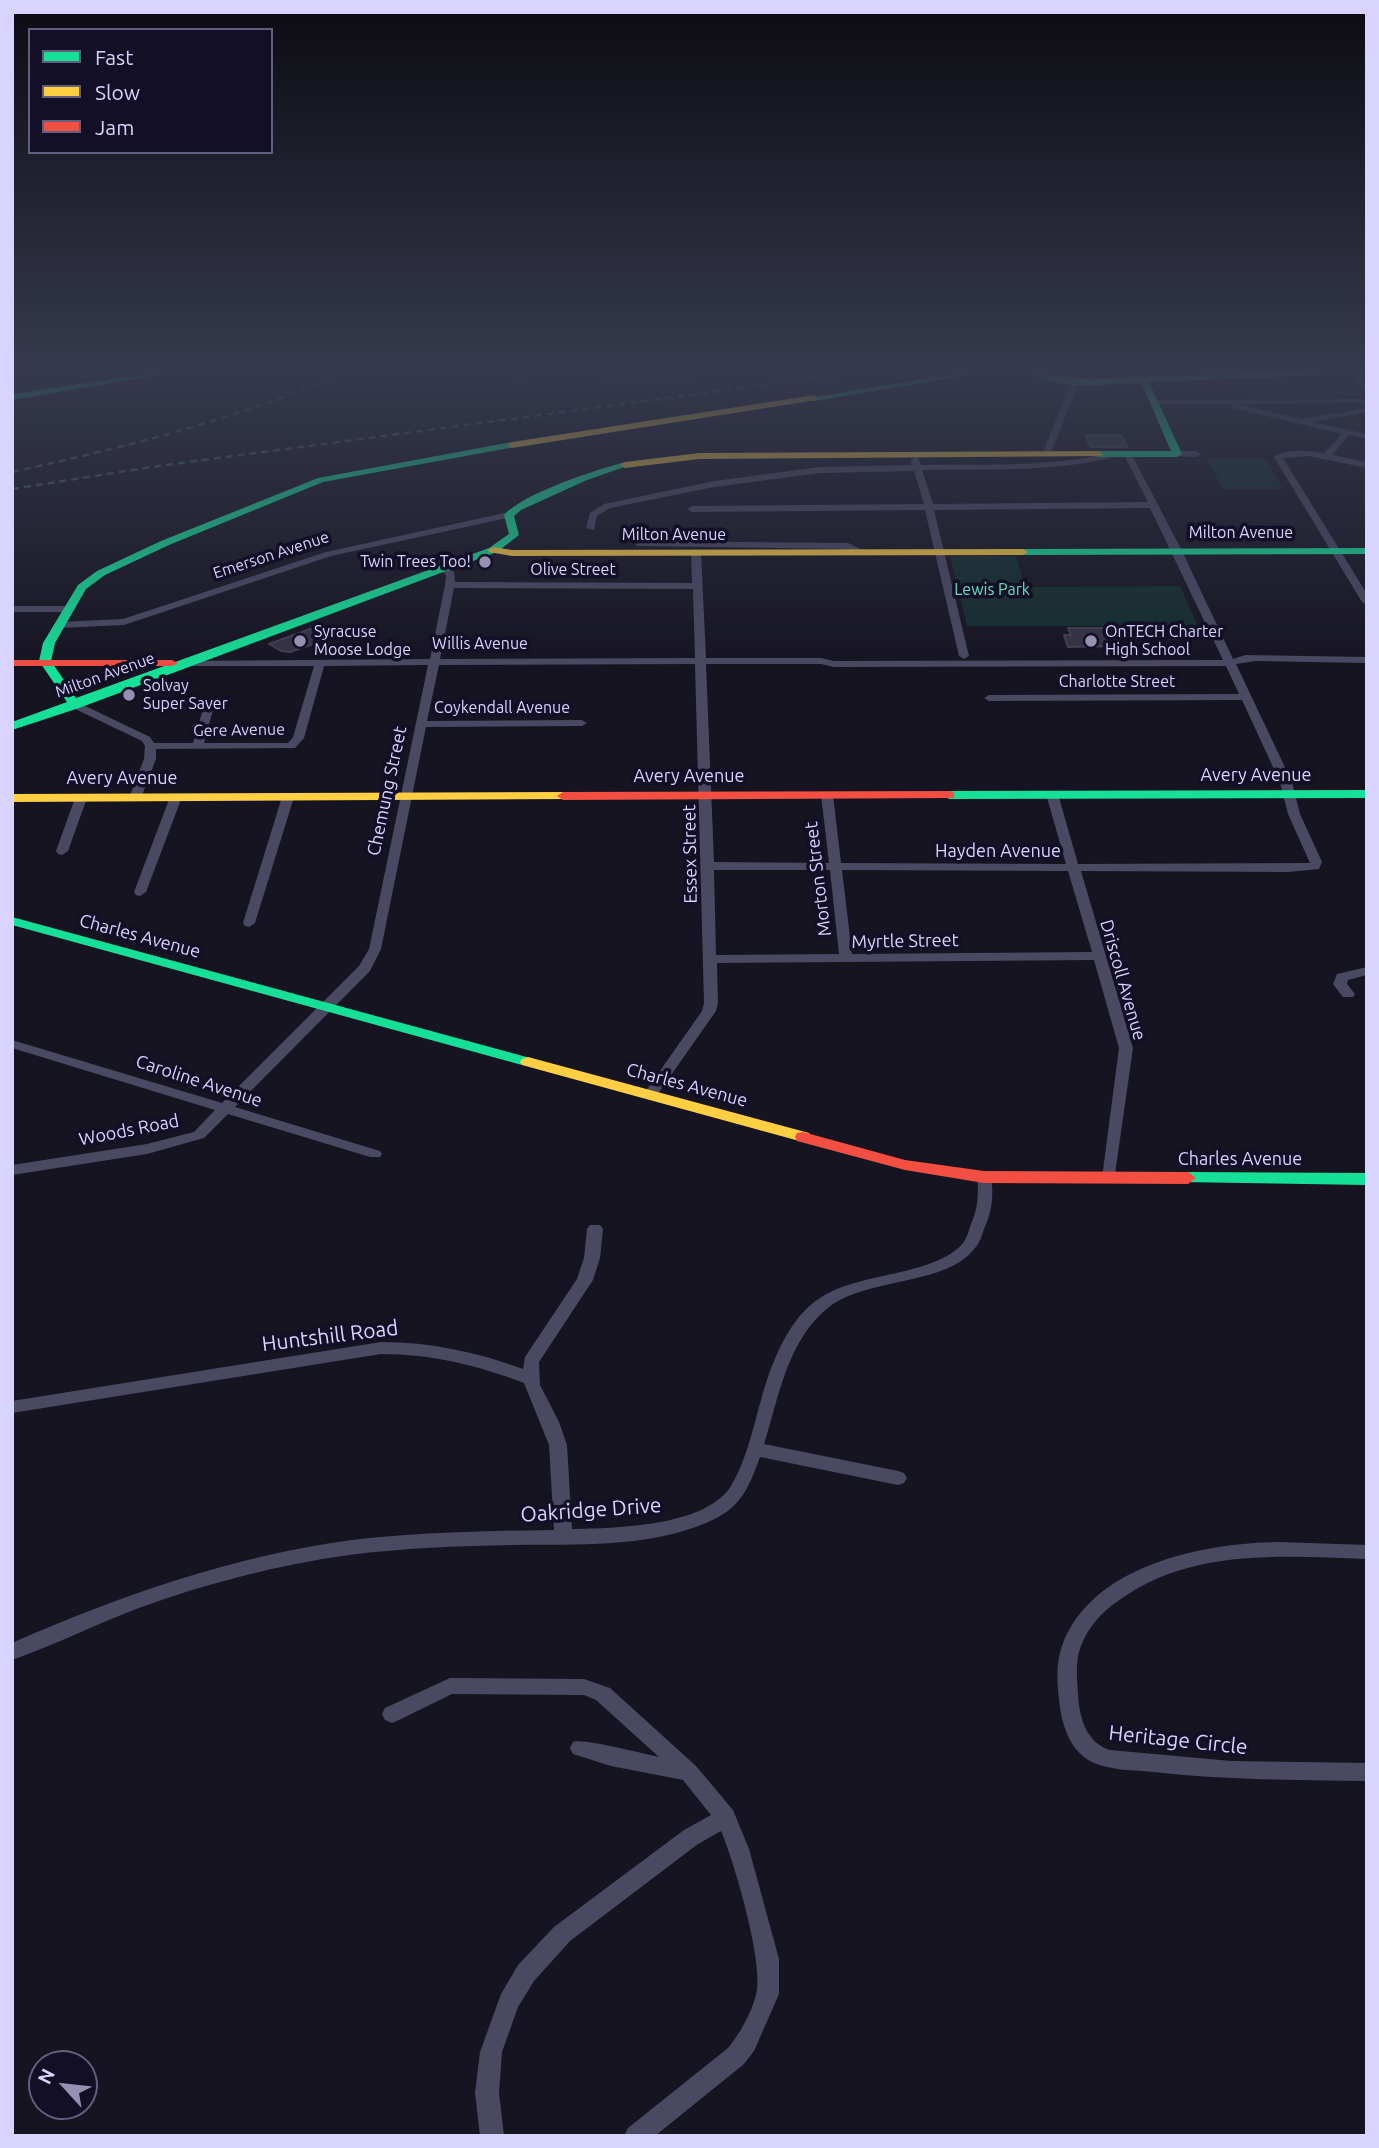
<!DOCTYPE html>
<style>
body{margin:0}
#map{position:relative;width:1379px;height:2148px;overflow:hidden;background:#161421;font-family:Ubuntu,sans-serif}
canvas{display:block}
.frame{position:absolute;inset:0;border:14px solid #d9d4ff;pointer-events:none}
.legend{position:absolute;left:28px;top:28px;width:245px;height:126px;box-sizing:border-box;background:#130f26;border:2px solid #625e7d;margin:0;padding:9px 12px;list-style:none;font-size:21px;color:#d9d4ff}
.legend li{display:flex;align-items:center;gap:14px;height:35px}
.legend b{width:35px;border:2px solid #625e7d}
.north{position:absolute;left:28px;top:2050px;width:70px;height:70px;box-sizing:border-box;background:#130f26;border:2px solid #625e7d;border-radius:50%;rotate:297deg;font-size:19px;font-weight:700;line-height:28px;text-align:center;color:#d9d4ff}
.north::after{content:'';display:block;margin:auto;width:24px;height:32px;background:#9591b1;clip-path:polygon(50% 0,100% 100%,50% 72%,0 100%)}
</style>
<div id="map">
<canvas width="1379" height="2148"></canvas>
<div class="frame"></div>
<ul class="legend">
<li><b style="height:9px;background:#16e098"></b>Fast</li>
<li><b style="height:9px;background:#ffcf43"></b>Slow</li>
<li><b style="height:9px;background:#f24e42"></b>Jam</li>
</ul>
<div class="north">N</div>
</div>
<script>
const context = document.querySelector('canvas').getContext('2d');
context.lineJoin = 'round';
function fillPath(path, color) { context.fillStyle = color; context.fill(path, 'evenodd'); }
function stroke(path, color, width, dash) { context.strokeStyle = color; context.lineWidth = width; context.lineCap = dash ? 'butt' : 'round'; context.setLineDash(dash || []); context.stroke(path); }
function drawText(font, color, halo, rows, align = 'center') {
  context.font = font + ' Ubuntu,sans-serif'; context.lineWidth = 7; context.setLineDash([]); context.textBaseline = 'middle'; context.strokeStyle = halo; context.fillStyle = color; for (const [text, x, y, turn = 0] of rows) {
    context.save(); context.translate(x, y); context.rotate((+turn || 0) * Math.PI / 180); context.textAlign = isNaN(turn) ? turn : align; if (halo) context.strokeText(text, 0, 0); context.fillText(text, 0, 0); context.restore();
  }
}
fillPath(new Path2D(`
 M1207 459H1265L1283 489H1223Z
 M950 556H1016L1025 587 1180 586 1198 626H967Z`), '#132c2d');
stroke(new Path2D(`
 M516 380 539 386 562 387 740 372`), '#0d2144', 2.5);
const building = new Path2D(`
 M1085 435H1121L1127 447H1091Z
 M313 628 331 638 290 652 281 651 269 644Z
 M1068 628H1104L1106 634H1113L1118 646 1068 647 1064 635H1071Z`);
fillPath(building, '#343243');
stroke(building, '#433f54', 2);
fillPath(new Path2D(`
 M1347 372H1355L1367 386V393Z
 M1075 380 1079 382 1050 455 1043 457 1042 455 1071 382Z
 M1367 399V403L1237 404 1302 419 1367 408V412L1312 422 1367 434V439L1349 435 1332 455 1367 462V468L1309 456 1283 458 1367 594V605L1362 602 1274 457C1289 448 1307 451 1324 453L1342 434 1232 408 1233 404H1154L1150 402 1154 400Z
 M1177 451H1197L1201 454 1197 457 1174 456 1173 454Z
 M1112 452 1115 453V457C1053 472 987 469 922 470L933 504 1148 502 1124 455 1131 453 1182 551 1233 659 1245 655 1367 657V663L1256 661 1236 664 1292 782 1300 814 1322 862 1319 869 1288 872 1081 871 1133 1048 1114 1181H1104L1102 1178 1119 1048 1094 960 717 963 718 1003 716 1011 655 1098H645L643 1095 702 1011 704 1003 695 664 439 665 427 721 582 720 587 723 582 726 426 727 381 949 370 971 235 1107 380 1151 382 1154 380 1157H370L228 1114 204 1138 147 1154 12 1175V1165L147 1144 194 1132 215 1110 12 1048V1040L222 1103 359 966 369 949 428 665 324 666 304 738 295 748 156 749V759L141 798 135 801 129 798 144 759 145 746 142 741 71 707V703H79L150 737 154 743H193L204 706 209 703 214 706 204 743H288L293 737 314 666H188L184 665V661L430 659 445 585 446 575 440 569 442 567H448L454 572 455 582 692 583 691 552 696 549 701 552 706 658H821L834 661 1223 660 1150 508 934 510 969 656 964 659 959 656 925 510 692 512 688 509 692 506 924 504 914 471 820 473 714 487 610 508 597 516 594 530 586 528 590 513 604 504 714 481 820 467 912 465 911 460 915 457 918 458 921 465C984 464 1050 468 1112 452ZM454 588 693 589 695 658 440 659ZM706 664H821L834 667 1226 666 1239 694 989 695 984 698 989 701 1242 700 1280 782 1288 814 1310 863 1078 864 1058 794 1052 791 1046 794 1066 864 841 863 833 795 827 792 821 795 829 863 714 862ZM714 870H830L839 954 716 955ZM842 870 1068 871 1092 952 852 954Z
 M509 512 514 515 512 517 331 556 124 625 59 628 54 625 59 622 123 619 326 552Z
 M640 541 848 543 867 552 862 555 847 549 637 546 635 544Z
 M12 606H68L73 609 68 612H12Z
 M176 794 182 797 146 892 140 896 136 895 134 892 170 797Z
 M288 794 294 797 255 923 249 927 245 926 243 923 282 797Z
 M81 795 87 798 68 851 62 855 58 854 56 851 75 798Z
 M1367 967V975L1348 980 1347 984 1355 994 1353 997H1343L1333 984 1337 974Z
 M984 1172 991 1177C994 1195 992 1212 984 1229 982 1235 980 1243 975 1248 947 1286 868 1277 829 1307 787 1340 779 1397 764 1444L898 1471 904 1473 907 1478 904 1483 898 1485 760 1457C748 1490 740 1509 706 1523 647 1548 576 1544 513 1545 458 1546 403 1548 349 1555 278 1565 207 1583 139 1608 96 1624 55 1645 12 1660V1643C121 1595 234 1556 352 1540 419 1532 486 1531 554 1530L549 1445 524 1383C477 1365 431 1354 381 1354L12 1413V1401L381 1342C430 1342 477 1352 523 1369L525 1357 577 1279 584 1258 587 1229 590 1225H600L603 1229 600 1258 593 1280 539 1362 540 1385 559 1422 567 1445 572 1529C615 1528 705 1527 731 1486 753 1449 757 1401 774 1361 784 1337 798 1312 820 1298 858 1272 936 1276 963 1243 967 1238 969 1230 971 1224 978 1209 979 1193 977 1177Z
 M1279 1542 1367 1545V1559C1282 1556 1190 1548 1118 1601 1102 1612 1088 1627 1081 1646 1075 1660 1077 1679 1078 1694 1079 1716 1086 1743 1110 1750L1231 1761 1367 1763V1781C1296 1780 1225 1780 1154 1772 1133 1770 1112 1771 1092 1762 1069 1751 1061 1722 1059 1699 1057 1682 1056 1662 1062 1646 1091 1565 1203 1543 1279 1542Z
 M450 1678 584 1679 610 1688 696 1766 733 1810 749 1849 779 1959V1994L754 2051 744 2064 655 2136H624L628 2128 728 2048C740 2033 751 2014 756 1995 765 1966 734 1861 721 1831L698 1844 570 1941 534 1981 518 2007 502 2052 499 2093 504 2136H480L475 2093 480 2052 501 1994 518 1965 554 1927 684 1830 711 1815 683 1780 611 1766 573 1754 570 1748 573 1742C582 1738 644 1754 659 1757L596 1700 584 1695 452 1694 399 1720 392 1723 385 1720 382 1714 385 1708Z`), '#4a4962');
fillPath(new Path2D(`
 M159 372H177L12 400V394Z
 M968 372H986L814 401 810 398Z
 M1029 372 1089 379 1271 372H1327L1323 375 1149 382 1182 454 1177 457H1098L1093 454 1098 451H1171L1141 382C1106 384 1060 392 1029 372Z
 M512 442 517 445 515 447 323 482 169 545 105 575 86 589 55 643 51 661 76 698 489 548 509 534 504 515C524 493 595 470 625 462L630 465 587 480 521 510 514 516 519 535 497 552 79 708 12 730V722L67 702 39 661 43 643 78 585 97 571 161 541 318 478Z
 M1367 548V554L1023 555 1018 552 1023 549Z
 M1367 790V798L949 799 943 795 949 791Z
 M12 917 534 1059 536 1062 534 1065H522L12 925Z
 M1188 1172 1367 1173V1185L1182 1182 1180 1178Z`), '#16e098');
fillPath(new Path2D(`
 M814 395 818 398 817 400 512 448 507 445 512 442Z
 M1098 451 1103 454 1101 456 699 459 625 468 620 465 625 462 699 453Z
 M493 547 512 550 1023 549 1028 552 1023 555 512 556 489 552 488 550Z
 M563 792 568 793V799L12 802V794Z
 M528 1057 809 1133 811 1137 803 1142 522 1065 520 1062 522 1059Z`), '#ffcf43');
fillPath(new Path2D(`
 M12 660H172L178 663 172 666H12Z
 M949 791 954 792V798L563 800 557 796 563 792Z
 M803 1132 905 1160 984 1171 1188 1172 1196 1178 1188 1184 984 1183 905 1170 797 1141 795 1137 797 1133Z`), '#f24e42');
stroke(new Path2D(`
 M12 472C126 447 238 419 346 372
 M12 489 151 467 862 372`), '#43596b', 2.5, [7, 5]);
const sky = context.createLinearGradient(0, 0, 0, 672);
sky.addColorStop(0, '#0c0b12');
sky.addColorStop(0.55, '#363a4e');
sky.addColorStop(1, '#363a4e00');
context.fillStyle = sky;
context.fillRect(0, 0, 1379, 672);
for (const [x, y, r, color] of [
 [485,562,7,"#9591b1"],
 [300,641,7,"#9591b1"],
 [1091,641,7,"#9591b1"],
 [129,695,7,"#9591b1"]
]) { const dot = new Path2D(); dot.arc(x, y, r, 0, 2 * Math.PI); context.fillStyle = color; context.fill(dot); stroke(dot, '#130f26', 2.5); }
drawText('16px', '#d9d4ff', '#130f26', [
 ["Milton Avenue",1241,533],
 ["Milton Avenue",674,535],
 ["Emerson Avenue",271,555,-18],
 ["Olive Street",573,570],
 ["Willis Avenue",480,644],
 ["Milton Avenue",105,675,-20],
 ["Charlotte Street",1117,682],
 ["Coykendall Avenue",502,708],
 ["Gere Avenue",239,730,-1]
]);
drawText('16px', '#d9d4ff', '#130f26', [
 ["Twin Trees Too!",471,562,"right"],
 ["Syracuse",314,632],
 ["Moose Lodge",314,650],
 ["OnTECH Charter",1105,632],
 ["High School",1105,650],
 ["Solvay",143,686],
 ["Super Saver",143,704]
], 'left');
drawText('16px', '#5fe0c0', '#130f26', [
 ["Lewis Park",992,590]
]);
drawText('18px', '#d9d4ff', '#130f26', [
 ["Avery Avenue",1256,775],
 ["Avery Avenue",689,776],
 ["Avery Avenue",122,778],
 ["Chemung Street",387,791,-78],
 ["Hayden Avenue",998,851],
 ["Essex Street",690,854,-91],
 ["Morton Street",818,879,-97],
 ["Charles Avenue",140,936,15],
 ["Myrtle Street",905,941,-1],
 ["Driscoll Avenue",1123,980,74],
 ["Caroline Avenue",199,1081,18],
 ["Charles Avenue",687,1085,15],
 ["Woods Road",129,1130,-11],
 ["Charles Avenue",1240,1159]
]);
drawText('21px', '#d9d4ff', '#130f26', [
 ["Huntshill Road",330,1336,-7],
 ["Oakridge Drive",591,1510,-4],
 ["Heritage Circle",1178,1740,6]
]);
</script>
